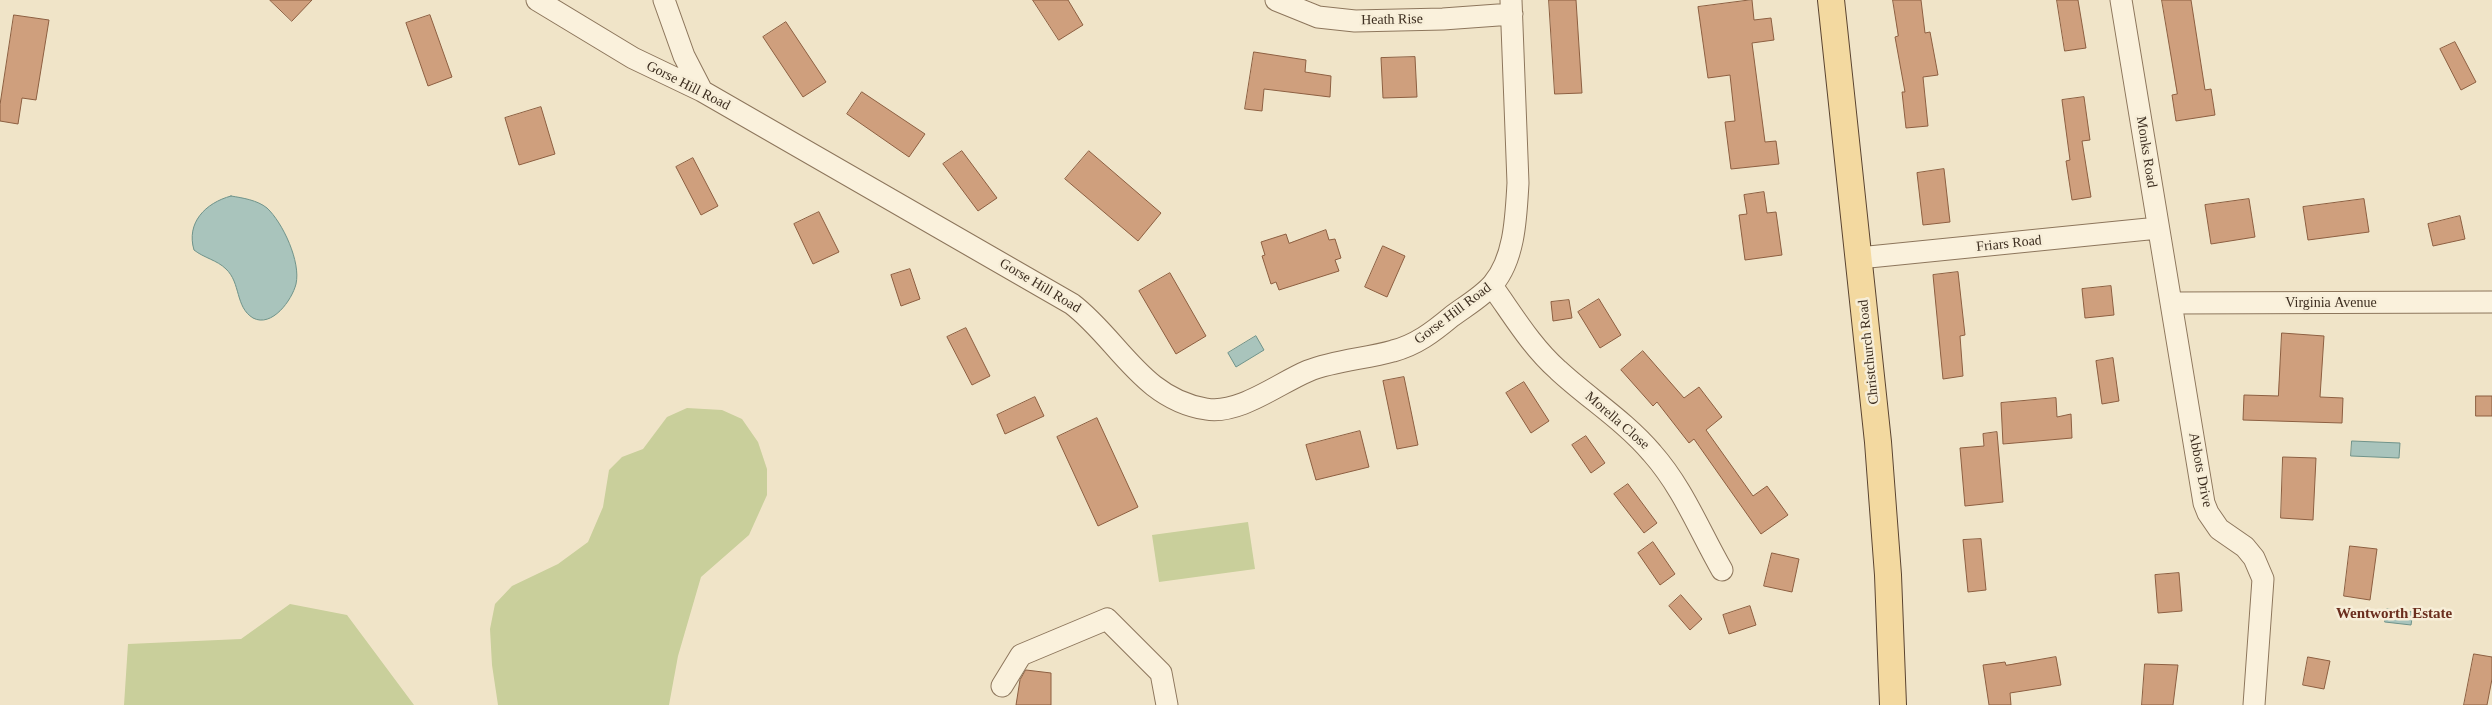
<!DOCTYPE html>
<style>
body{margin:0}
canvas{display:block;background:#f0e4c8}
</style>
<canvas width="2492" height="705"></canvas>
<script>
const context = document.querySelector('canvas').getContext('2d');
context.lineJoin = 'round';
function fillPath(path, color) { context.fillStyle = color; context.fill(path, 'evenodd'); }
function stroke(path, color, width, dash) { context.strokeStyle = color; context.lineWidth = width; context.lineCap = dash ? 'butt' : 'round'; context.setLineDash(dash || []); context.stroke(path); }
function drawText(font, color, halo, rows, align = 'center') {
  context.font = font + ' "Times New Roman",serif'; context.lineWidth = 5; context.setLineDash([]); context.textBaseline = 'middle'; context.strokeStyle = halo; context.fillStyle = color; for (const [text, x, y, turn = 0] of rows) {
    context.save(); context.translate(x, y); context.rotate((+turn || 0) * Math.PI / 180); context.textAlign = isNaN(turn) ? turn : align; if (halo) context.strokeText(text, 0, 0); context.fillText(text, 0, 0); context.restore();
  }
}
fillPath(new Path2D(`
 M687 408 722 410 742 419 758 442 767 469V495L749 535 701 577 678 656 669 705H498L492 665 490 629 495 604 512 586 558 564 588 542 603 507 609 470 622 457 643 449 667 417Z
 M1248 522 1255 569 1159 582 1152 535Z
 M290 604 347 615 414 705H124L128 644 241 639Z`), '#c9cf9b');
const water = new Path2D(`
 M231 196C243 198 257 200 267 208 283 223 301 262 296 284 292 300 272 328 253 318 235 307 241 283 226 269 217 260 204 258 194 250 186 223 205 203 231 196Z
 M1256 336 1264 350 1236 367 1228 353Z
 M2352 441 2400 443 2399 458 2351 456Z
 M2387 609 2413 612 2411 625 2385 622Z`);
fillPath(water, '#a9c4bc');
stroke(water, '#6f938a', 1);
const building = new Path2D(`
 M270 0H312L292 21Z
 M1033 0H1068L1083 25 1059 40Z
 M1549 0H1576L1582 93 1555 94Z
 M1752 0 1754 20 1771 18 1774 40 1752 43 1765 142 1776 141 1779 164 1731 169 1725 122 1735 121 1730 75 1708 78 1698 7Z
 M1893 0H1921L1925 33 1930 32 1938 75 1923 77 1928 126 1906 128 1902 92H1905L1895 37 1898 36Z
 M2057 0H2078L2086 48 2065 51Z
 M2162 0H2191L2205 90 2211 89 2215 115 2176 121 2172 95 2177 94Z
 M14 15 49 20 36 100 22 98 18 124 0 121V105Z
 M430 15 452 77 428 86 406 23Z
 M786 22 826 82 803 97 763 37Z
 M2455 42 2476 82 2461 90 2440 49Z
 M1254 52 1306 60 1305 72 1331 76 1330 97 1264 89 1262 111 1245 109Z
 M1415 57 1417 97 1383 98 1381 58Z
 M862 92 925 134 909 157 847 114Z
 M2084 97 2090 140 2082 141 2091 197 2072 200 2066 161 2070 160 2062 100Z
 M541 107 555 154 519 165 505 118Z
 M962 151 997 198 978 211 943 164Z
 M1089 151 1161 213 1138 241 1065 179Z
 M693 158 718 206 701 215 676 167Z
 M1944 169 1950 222 1923 225 1917 173Z
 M1764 192 1767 213 1776 212 1782 255 1745 260 1739 215 1747 214 1744 195Z
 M2249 199 2255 237 2211 244 2205 205Z
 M2364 199 2369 232 2308 240 2303 207Z
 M819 212 839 252 813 264 794 224Z
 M2460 216 2465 239 2433 246 2428 224Z
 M1326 230 1329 240 1335 239 1341 258 1335 260 1339 271 1279 290 1276 282 1271 284 1262 256 1265 255 1261 242 1286 234 1289 243Z
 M1383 246 1405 256 1387 297 1365 287Z
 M910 269 920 299 901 306 891 275Z
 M1958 272 1965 335 1960 336 1963 376 1943 379 1933 275Z
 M1170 273 1206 336 1176 354 1139 291Z
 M2111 286 2114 315 2085 318 2082 289Z
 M1599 299 1621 335 1600 348 1578 312Z
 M1569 300 1572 318 1553 321 1551 302Z
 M966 328 990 376 972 385 947 337Z
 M2282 333 2324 336 2320 397 2343 398 2342 423 2243 420 2244 395 2278 396Z
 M1643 351 1684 398 1699 387 1722 417 1706 430 1753 496 1767 486 1788 515 1761 534 1694 439 1689 443 1657 402 1653 406 1621 370Z
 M2113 358 2119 401 2102 404 2096 361Z
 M1404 377 1418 445 1397 449 1383 381Z
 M1524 382 1549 421 1531 433 1506 393Z
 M2476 396H2492V416H2476Z
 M1035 397 1044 416 1005 434 997 415Z
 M2056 398 2057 417 2071 414 2072 438 2003 444 2001 403Z
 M1097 418 1138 507 1098 526 1057 437Z
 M1360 431 1369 467 1316 480 1306 445Z
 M1997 432 2003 502 1965 506 1960 448 1984 446 1983 434Z
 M1586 436 1605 463 1591 473 1572 445Z
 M2283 457 2316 458 2313 520 2281 518Z
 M1628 484 1657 523 1644 533 1614 494Z
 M1981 539 1986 590 1968 592 1963 540Z
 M1653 542 1675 574 1660 585 1638 553Z
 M2350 546 2377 549 2370 600 2344 596Z
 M1772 553 1799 559 1792 592 1764 586Z
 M2179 573 2182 611 2158 613 2155 575Z
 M1681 595 1702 619 1690 630 1669 606Z
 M1750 606 1756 625 1729 634 1723 615Z
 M2474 654 2492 657V679L2487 705H2464Z
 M2056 657 2061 685 2010 693 2011 705H1989L1983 665 2005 662 2006 665Z
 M2308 657 2330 661 2324 689 2303 685Z
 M2145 664 2178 665 2173 705H2142Z
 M1026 670 1051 673V705H1016L1020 680Z`);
fillPath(building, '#cf9f7d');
stroke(building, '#8d5f41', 1);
const minor = new Path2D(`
 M537 0 633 58 702 91 1072 304C1118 339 1142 399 1206 409 1239 415 1279 383 1308 371 1335 360 1365 359 1393 351 1416 345 1433 332 1451 317 1464 307 1482 297 1493 284 1515 258 1516 216 1518 183L1511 0
 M664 0 684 56 702 91
 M1276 0 1318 17 1355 21 1443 19 1512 14
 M2121 0 2204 503 2208 513 2219 529 2245 547 2254 558 2263 579 2254 705
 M1859 258 2158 228
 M1492 286C1513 315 1531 346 1558 370 1588 398 1625 421 1652 453 1683 488 1699 530 1722 570
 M2171 303 2492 302
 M1002 686 1021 655 1107 619 1161 673 1167 705`);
const major = new Path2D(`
 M1831 0 1878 442 1888 575 1893 705`);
stroke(minor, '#8d765c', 23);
stroke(major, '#5b4430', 28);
stroke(minor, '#faf1dc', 21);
stroke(major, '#f3d9a0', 26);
drawText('14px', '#3d2e20', '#f7eed8', [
 ["Heath Rise",1392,20,-1],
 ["Gorse Hill Road",688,86,27],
 ["Monks Road",2146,152,81],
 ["Friars Road",2009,244,-6],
 ["Gorse Hill Road",1040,286,31],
 ["Virginia Avenue",2331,303],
 ["Gorse Hill Road",1453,314,-37],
 ["Christchurch Road",1869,352,-96],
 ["Morella Close",1617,421,41],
 ["Abbots Drive",2200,470,79]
]);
drawText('bold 15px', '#6b2e1e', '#f7eed8', [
 ["Wentworth Estate",2394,614]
]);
</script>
